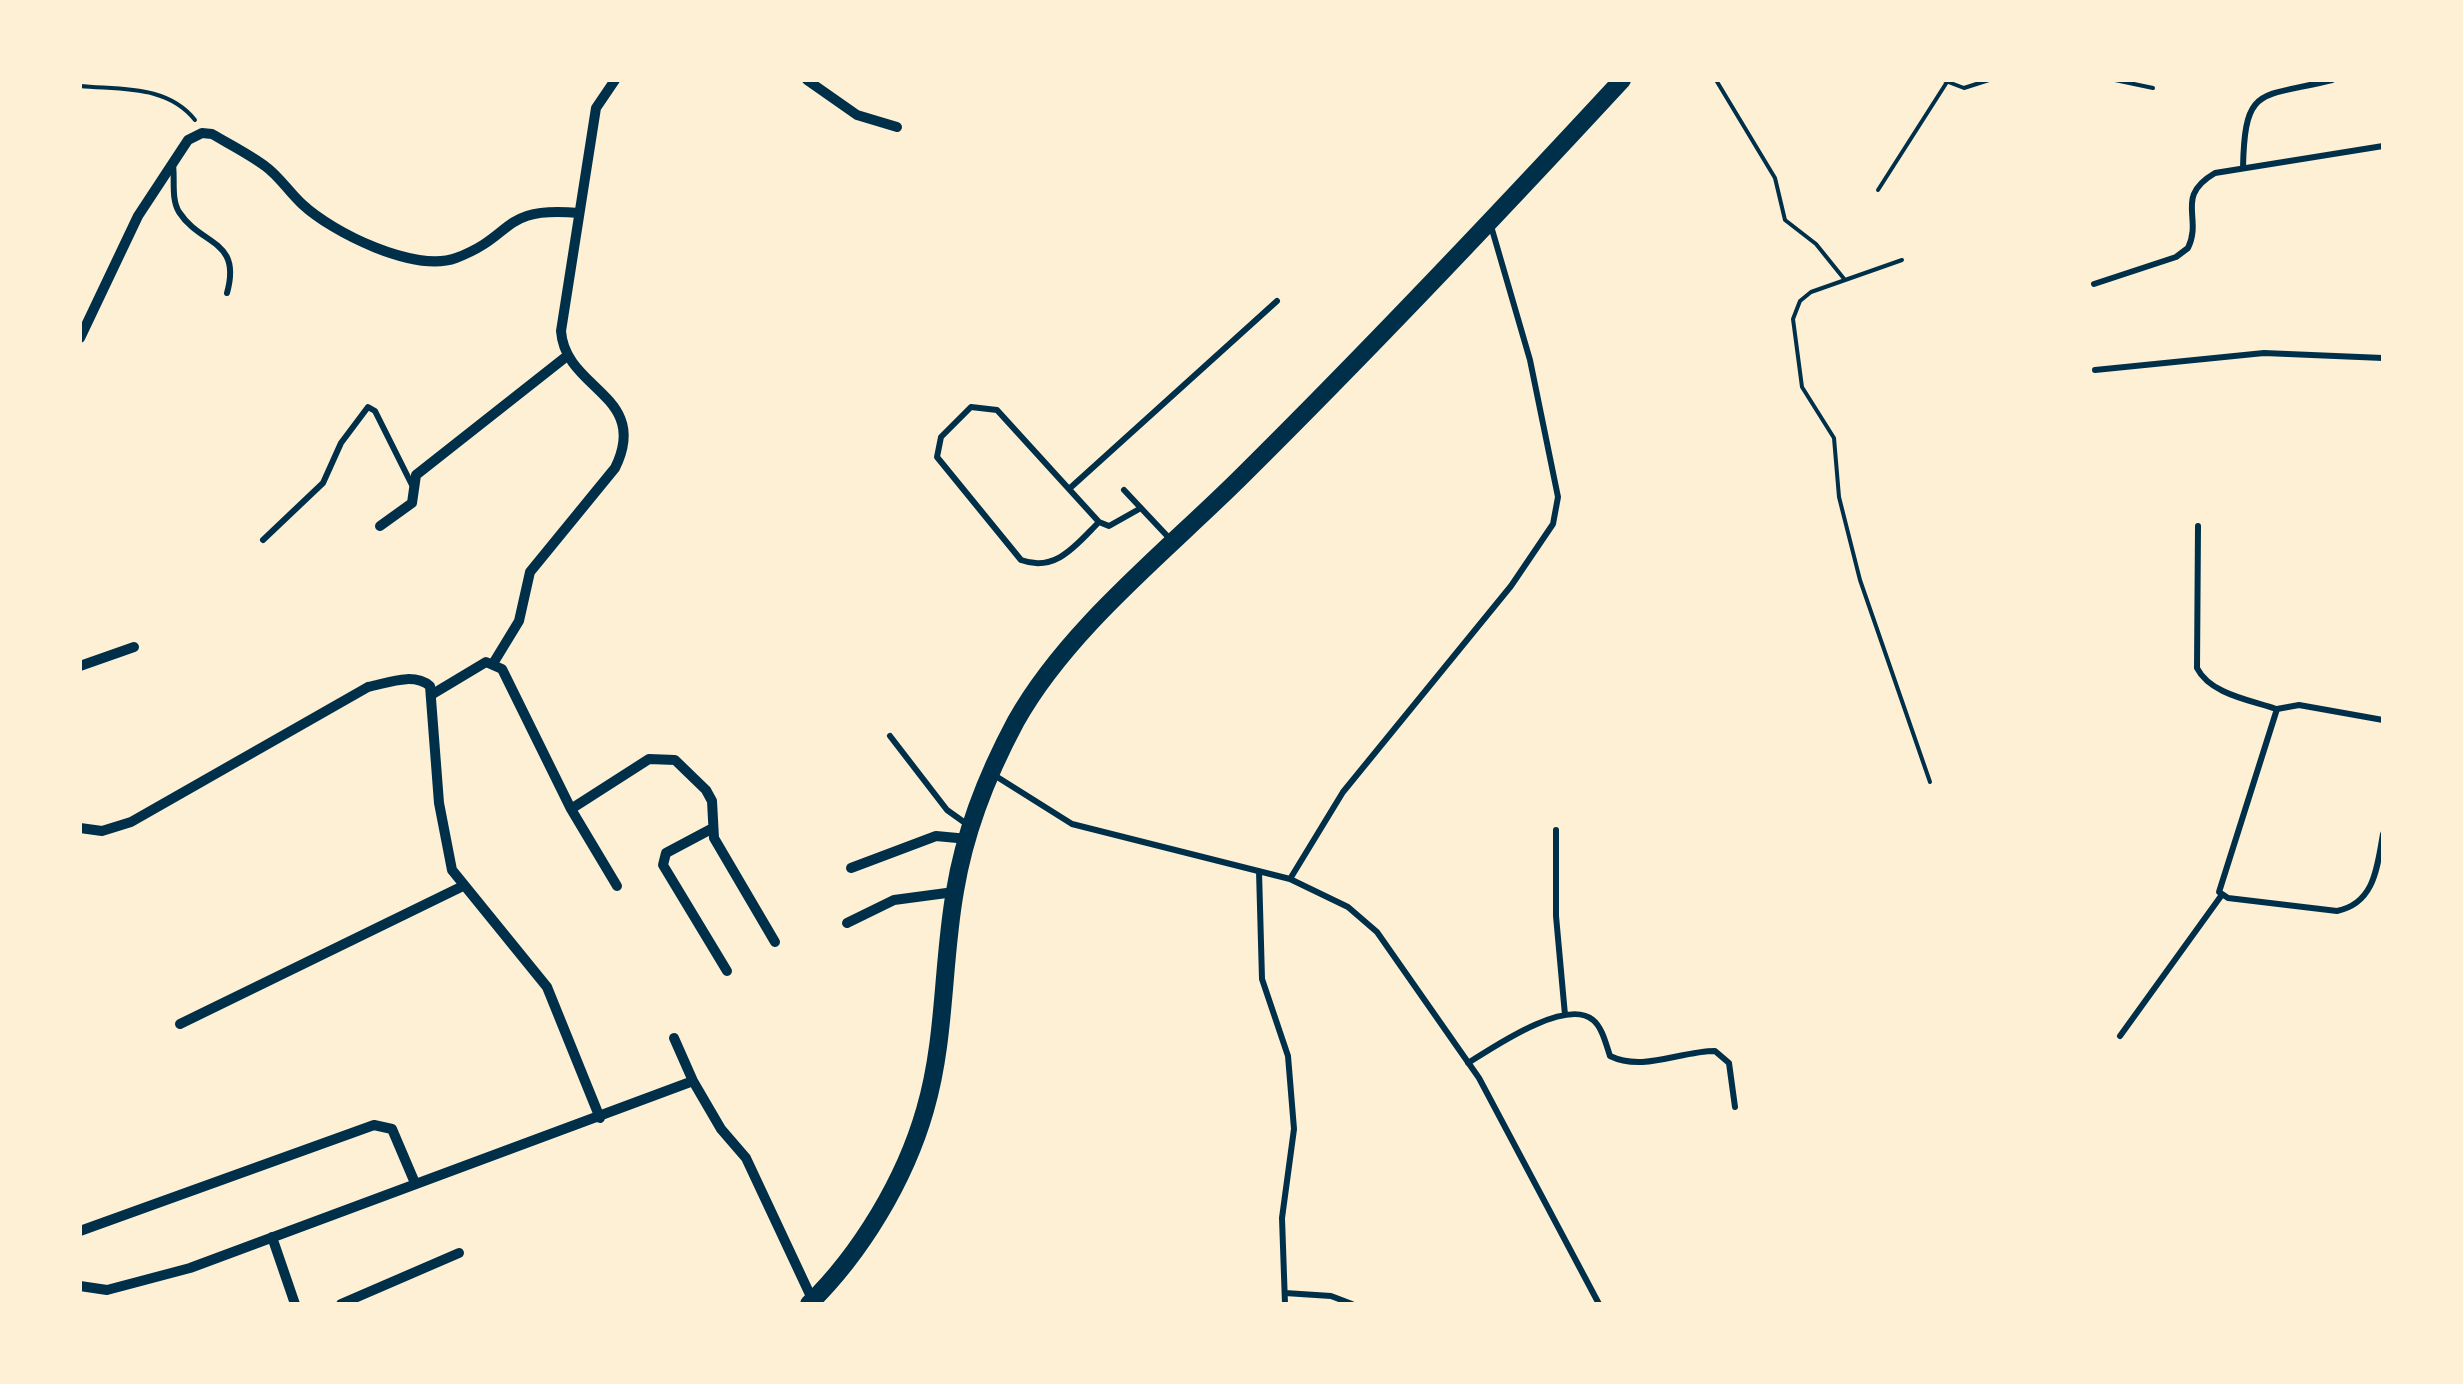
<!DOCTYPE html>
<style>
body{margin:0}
#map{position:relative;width:2463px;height:1384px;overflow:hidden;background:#fdf0d5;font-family:Helvetica,sans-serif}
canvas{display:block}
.frame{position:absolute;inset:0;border:82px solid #fdf0d5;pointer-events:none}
</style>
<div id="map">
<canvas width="2463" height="1384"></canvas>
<div class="frame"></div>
</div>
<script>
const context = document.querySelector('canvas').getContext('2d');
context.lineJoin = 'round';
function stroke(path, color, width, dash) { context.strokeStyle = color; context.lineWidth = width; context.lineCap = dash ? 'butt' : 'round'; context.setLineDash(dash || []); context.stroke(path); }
stroke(new Path2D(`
 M1716 80 1775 178 1785 220 1816 244 1845 280
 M1943 80 1964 88 1989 80
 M2115 80 2153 88
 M80 86C122 90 167 85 195 120
 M1878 190 1947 82
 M1902 260 1811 292 1800 301 1793 319 1802 387 1834 438 1839 497 1860 580 1930 782`), '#003049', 4);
stroke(new Path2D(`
 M173 165C175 180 171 199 179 212 201 246 242 239 227 293
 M2243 167C2245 85 2259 98 2332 80
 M2094 284 2176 257 2188 248C2203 217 2174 197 2215 173L2383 146
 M2095 370 2264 353 2383 358
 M1069 489 1277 301
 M1124 490 1171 540
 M1099 522C1077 544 1056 573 1021 560L937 457 941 437 971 407 997 410 1099 522 1109 526 1141 508
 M2198 526 2197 668C2210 694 2250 700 2276 709
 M263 540 323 483 341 443 368 407 375 411 412 485
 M2383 720 2299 705 2277 709 2219 892 2228 898 2337 911C2375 903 2377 867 2383 834
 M890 736 947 810 968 825
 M994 775 1072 824 1290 879 1348 907 1377 932 1479 1078 1599 1304
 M1556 830V916L1565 1015
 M1259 871 1262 979 1288 1056 1294 1129 1282 1218 1285 1304
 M1290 879 1343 792 1511 586 1553 524 1558 497 1530 360 1491 226
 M2120 1036 2221 896
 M1468 1063C1492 1048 1566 997 1593 1020 1602 1027 1606 1044 1610 1056 1643 1072 1680 1051 1715 1051L1729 1063 1735 1107
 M1285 1293 1331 1296 1352 1304`), '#003049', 6);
stroke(new Path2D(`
 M807 80 857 115 897 127
 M80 338 138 216 188 140 202 133 212 134C229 144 249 154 265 166 279 176 289 192 302 204 333 233 415 273 456 258 517 235 499 206 579 213
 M380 526 412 503 416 475 567 356
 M494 662 519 621 530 572 615 468C651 395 565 390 561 331L596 108 615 80
 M80 666 134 647
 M431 695 486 662 502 669 571 809 617 886
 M571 809 649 759 675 760 706 790 712 801 714 838 775 942
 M80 828 102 831 131 822 368 687C388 683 413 672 430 686L439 803 452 870 547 987 600 1118
 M713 828 666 853 663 865 727 971
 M851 868 936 836 968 839
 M847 923 894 900 954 892
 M180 1024 463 886
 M674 1038 693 1081 721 1129 746 1158 813 1301
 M80 1231 374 1125 392 1129 415 1183
 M272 1237 295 1304
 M80 1286 107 1290 190 1268 693 1081
 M341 1304 459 1253`), '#003049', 10);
stroke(new Path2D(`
 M809 1304C861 1253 905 1180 925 1110 946 1038 942 964 955 891 965 830 987 775 1016 721 1068 628 1168 550 1243 475 1372 347 1498 214 1622 80`), '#003049', 18);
</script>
